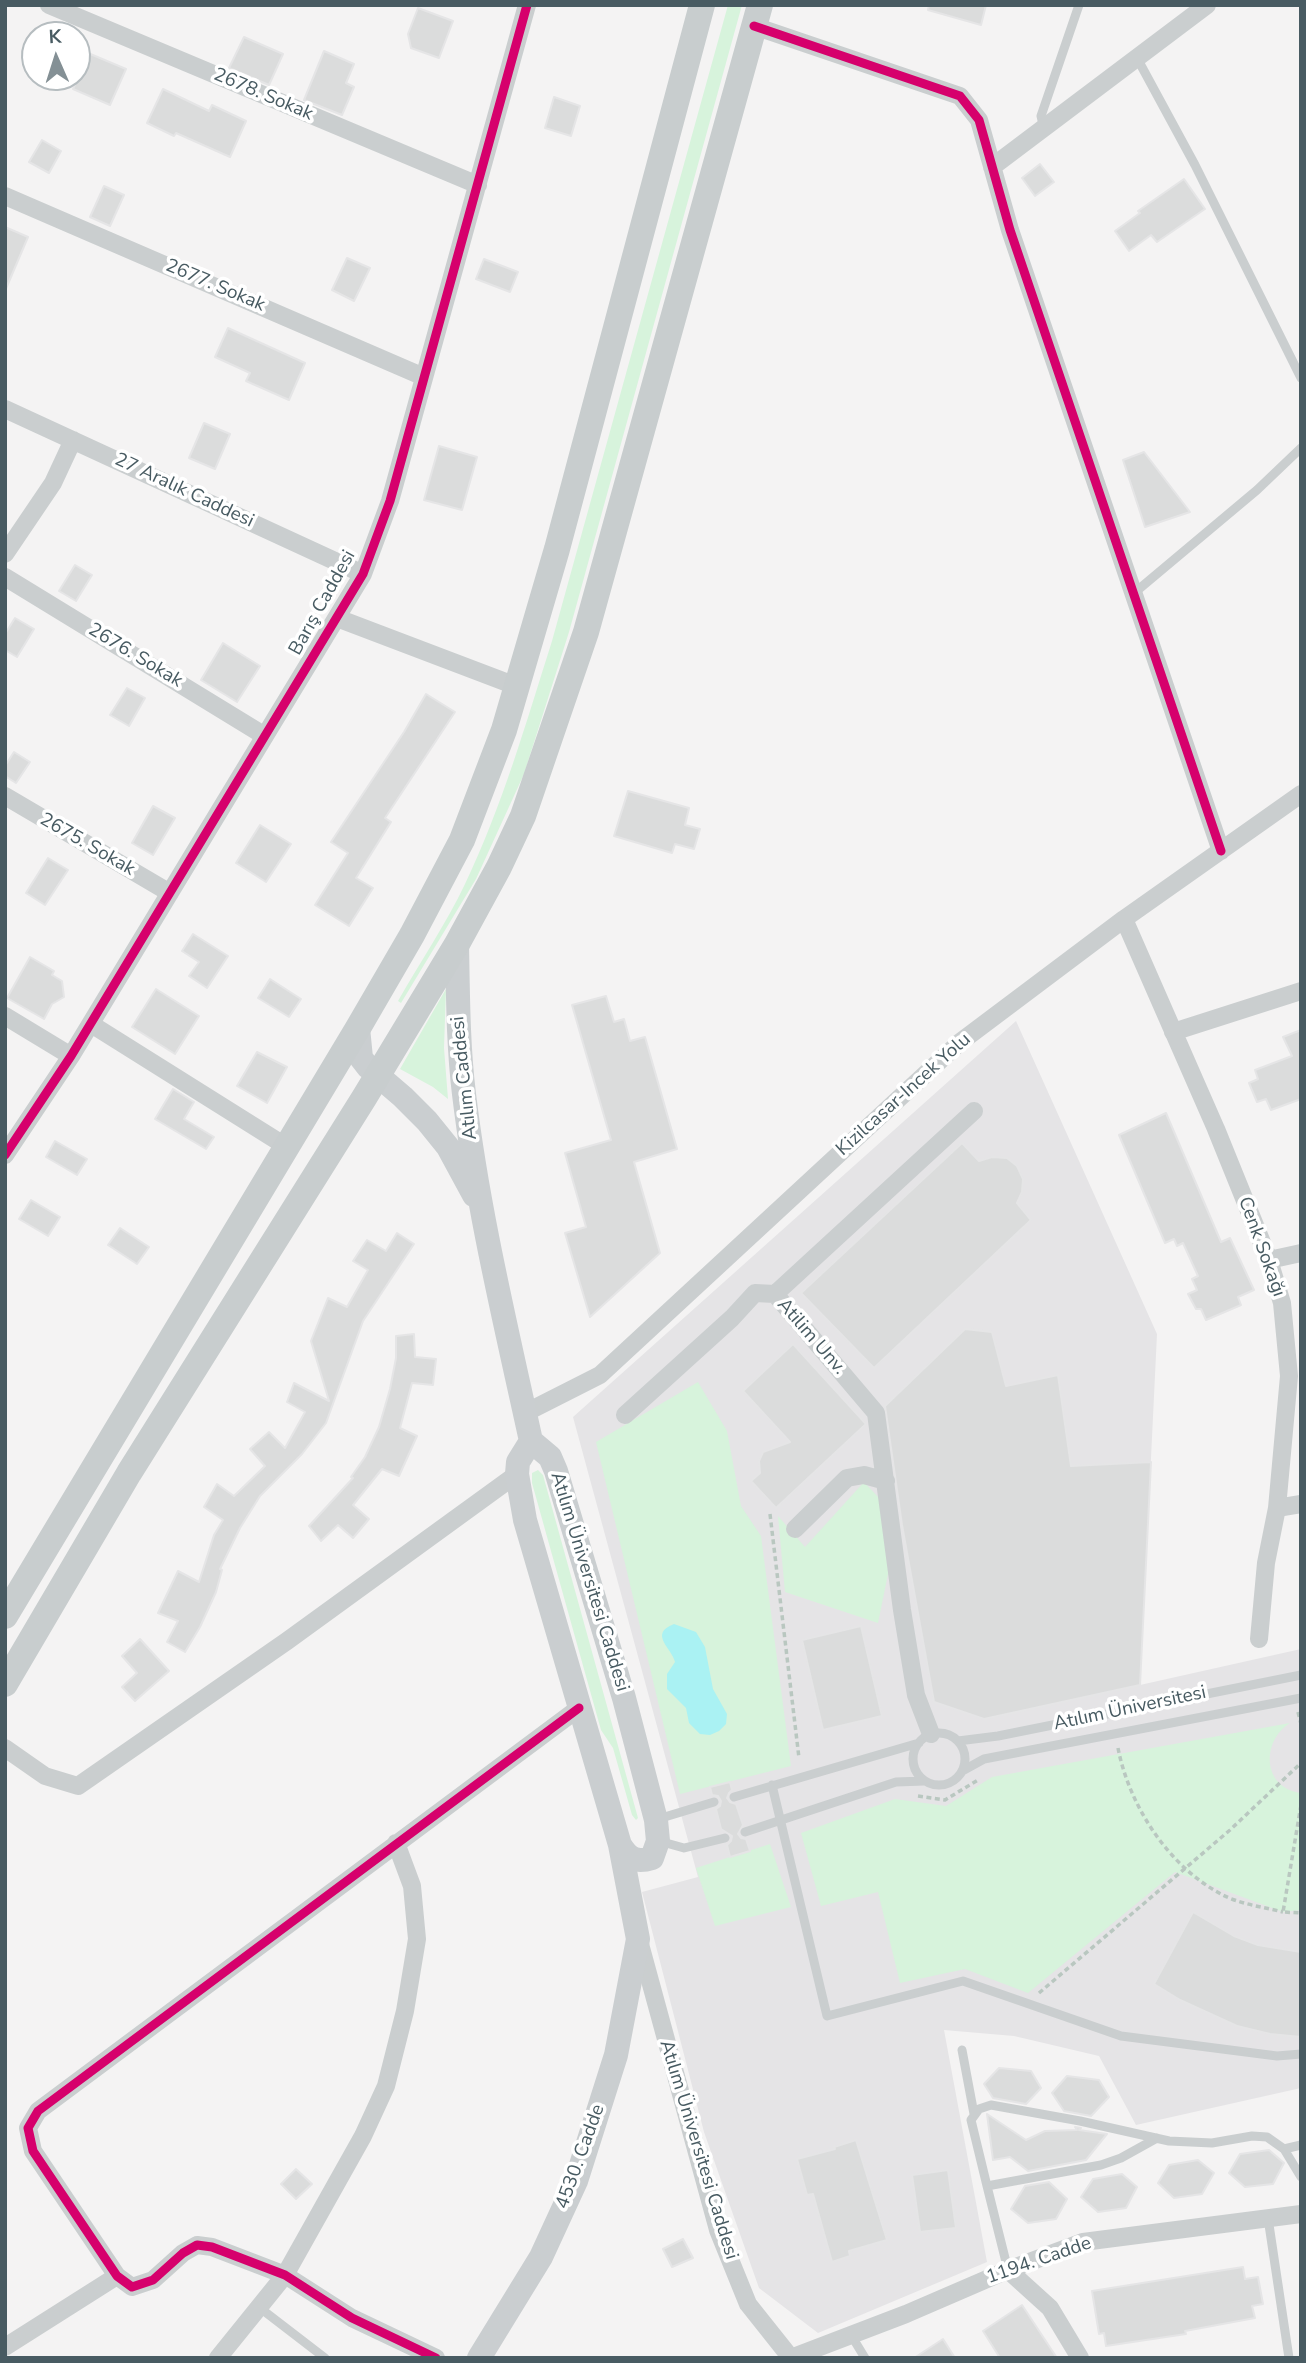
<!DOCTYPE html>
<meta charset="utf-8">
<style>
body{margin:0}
#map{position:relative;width:1306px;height:2363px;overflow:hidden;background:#f4f3f3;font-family:"Nunito Sans",sans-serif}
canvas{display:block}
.frame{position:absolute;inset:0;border:7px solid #485b62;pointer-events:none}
.north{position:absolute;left:21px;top:21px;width:70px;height:70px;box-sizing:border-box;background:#fff;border:2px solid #b6bdc0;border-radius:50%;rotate:357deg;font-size:19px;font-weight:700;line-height:28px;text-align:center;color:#485b62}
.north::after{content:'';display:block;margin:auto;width:24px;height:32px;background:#849095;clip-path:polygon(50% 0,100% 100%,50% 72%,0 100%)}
</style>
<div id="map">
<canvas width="1306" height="2363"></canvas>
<div class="frame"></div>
<div class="north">K</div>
</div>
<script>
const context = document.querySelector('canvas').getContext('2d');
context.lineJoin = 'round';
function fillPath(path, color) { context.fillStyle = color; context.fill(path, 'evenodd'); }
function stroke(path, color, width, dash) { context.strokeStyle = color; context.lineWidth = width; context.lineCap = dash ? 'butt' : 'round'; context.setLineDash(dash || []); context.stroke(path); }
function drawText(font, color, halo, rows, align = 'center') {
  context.font = font + ' "Nunito Sans",sans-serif'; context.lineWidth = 7; context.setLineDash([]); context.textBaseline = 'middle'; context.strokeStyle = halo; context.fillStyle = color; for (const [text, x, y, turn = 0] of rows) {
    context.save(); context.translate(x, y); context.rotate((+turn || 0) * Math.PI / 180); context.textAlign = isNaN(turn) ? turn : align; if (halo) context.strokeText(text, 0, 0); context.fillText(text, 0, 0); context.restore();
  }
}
fillPath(new Path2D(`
 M1016 1021 1157 1334 1140 1685 1301 1649V2088L1136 2125 1099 2056 1014 2036 944 2030 987 2262 818 2333 759 2288 704 2132 642 1892 698 1877 573 1417Z`), '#e5e4e6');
fillPath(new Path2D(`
 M728 5H742L569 632 524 774 476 879 401 1003 398 1001C420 962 446 924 465 884 502 807 526 723 552 641Z
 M446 989 444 1048 448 1099 433 1087 400 1069Z
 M698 1382 727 1431 741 1506 761 1536 791 1766 680 1794 596 1442Z
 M538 1470 543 1475 638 1818 636 1820 632 1815 613 1748 601 1730 532 1483V1473Z
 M864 1482 879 1498 889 1569 878 1623 785 1592 778 1516 805 1547Z
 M1290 1723C1261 1741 1262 1788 1301 1793V1910L1283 1912 1175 1872 1028 1993 965 1969 900 1983 878 1892 821 1906 801 1833 895 1799 946 1806 992 1777Z
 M770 1844 791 1907 715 1926 696 1868Z`), '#d7f3dc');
fillPath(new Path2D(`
 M674 1624 696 1632 705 1647 713 1689 727 1714 726 1724 719 1731 710 1735 700 1734 689 1723 686 1708 667 1689V1674L675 1662C672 1648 648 1634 674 1624Z`), '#aaf2f3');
const building = new Path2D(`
 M929 5H986L981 25 928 10Z
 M418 8 453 21 439 58 411 48 408 34Z
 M244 37 283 54 269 85 229 68Z
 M324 51 354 64 346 83 354 87 342 115 304 100Z
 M88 53 126 69 110 105 73 89Z
 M163 89 209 111 212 105 246 121 230 157 176 133 174 136 147 123Z
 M554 97 580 106 571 136 545 128Z
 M42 140 61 151 49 173 29 162Z
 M1040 164 1054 182 1035 196 1022 178Z
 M1184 179 1205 209 1157 242 1151 235 1129 251 1115 231 1140 213 1138 211Z
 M104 186 124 195 110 226 90 217Z
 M5 227 28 237 5 291Z
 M347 258 370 268 354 301 332 290Z
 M484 259 518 272 510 292 476 279Z
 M228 328 305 363 289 400 246 381 250 373 215 357Z
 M204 423 230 434 215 469 189 458Z
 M439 446 477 457 462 510 424 500Z
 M1144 452 1190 512 1145 527 1123 460Z
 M75 565 92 575 76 601 59 591Z
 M15 618 34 629 17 657 5 650V634Z
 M223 643 260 666 237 702 201 680Z
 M127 688 145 698 129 726 110 715Z
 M426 694 455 712 385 818 391 822 356 878 373 888 349 926 315 905 348 853 331 842 404 732Z
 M14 752 30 762 16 783 5 776V766Z
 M628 791 689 808 685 825 700 829 694 849 675 844 672 853 614 836Z
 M153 806 175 818 153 855 132 843Z
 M260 825 291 844 266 882 236 863Z
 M48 858 68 870 45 905 26 893Z
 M193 934 228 956 207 988 189 976 199 962 182 951Z
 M30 957 54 971 52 975 62 981 64 997 52 1004 44 1019 7 998Z
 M270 979 301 999 289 1017 258 998Z
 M156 989 199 1016 175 1054 132 1027Z
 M606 996 614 1022 624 1019 630 1041 645 1037 677 1149 634 1162 660 1253 590 1317 565 1233 586 1227 565 1153 611 1140 572 1005Z
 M1301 1030V1099L1271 1110 1266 1099 1257 1102 1249 1083 1258 1079 1255 1070 1292 1056 1283 1037Z
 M257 1052 287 1067 267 1103 237 1086Z
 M173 1089 194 1102 184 1119 214 1137 206 1149 155 1119Z
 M1166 1113 1221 1242 1230 1238 1254 1290 1238 1297 1241 1305 1206 1320 1201 1309H1196L1188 1294 1197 1290 1192 1279 1198 1276 1183 1243 1177 1246 1174 1239 1165 1243 1119 1135Z
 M55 1141 87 1159 77 1175 46 1157Z
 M962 1143 979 1161 992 1157 1007 1158 1017 1166 1023 1179 1022 1192 1017 1203 1031 1220 874 1368 801 1293Z
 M31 1200 60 1217 48 1236 19 1219Z
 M120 1228 149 1247 137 1264 108 1245Z
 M397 1233 414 1244 363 1321 326 1423 302 1454 260 1496 240 1528 220 1569 222 1570 216 1592 200 1627 185 1652 167 1642 178 1621 158 1613 178 1571 199 1582 214 1535 223 1520 204 1507 217 1484 234 1496 265 1466 250 1449 269 1432 285 1448 305 1412 287 1402 294 1383 329 1401 311 1341 328 1298 347 1307 368 1270 353 1261 367 1240 386 1251Z
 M965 1329 992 1332 1006 1386 1058 1375 1071 1466 1151 1462 1140 1685 984 1719 934 1702 902 1525 885 1406Z
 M414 1334 415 1357 436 1359 433 1385 412 1383 400 1428 417 1436 399 1476 382 1469 353 1505 369 1519 353 1538 338 1525 321 1541 309 1526 353 1478 351 1477 365 1457 379 1427 390 1389 396 1358V1336Z
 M793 1344 866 1424 776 1508 751 1481 760 1473 759 1461 763 1452 790 1442 743 1391Z
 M861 1626 882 1716 823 1730 802 1640Z
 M140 1639 169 1671 135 1701 122 1687 137 1673 122 1656Z
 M730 1782 732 1790 729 1793 727 1798 730 1802 736 1804 743 1825 738 1834 741 1838 746 1839 750 1851 730 1857 727 1845 731 1841 732 1836 721 1829 716 1809 720 1806 721 1801 718 1796 712 1795 710 1787Z
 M1193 1912 1234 1936 1258 1945 1301 1952V2037L1270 2034 1237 2026 1180 2000 1154 1984Z
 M999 2068 1031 2071 1041 2088 1026 2104 993 2098 984 2084Z
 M1067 2076 1099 2080 1109 2097 1091 2116 1064 2111 1052 2093Z
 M987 2114 1026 2140 1045 2131 1077 2130 1075 2127 1081 2128 1079 2130 1107 2134 1086 2160 1028 2171 1010 2157 993 2160Z
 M856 2140 887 2240 849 2251 850 2256 832 2262 813 2194 807 2195 797 2159 835 2149 834 2147Z
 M1269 2150 1284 2163 1273 2184 1245 2187 1229 2173 1240 2154Z
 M1198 2160 1214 2173 1202 2194 1174 2198 1158 2183 1169 2165Z
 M296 2169 312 2184 296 2199 281 2184Z
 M948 2170 956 2228 920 2232 912 2175Z
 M1122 2174 1137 2187 1126 2208 1098 2212 1081 2197 1093 2179Z
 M1049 2182 1067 2199 1056 2219 1028 2223 1011 2209 1025 2186Z
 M683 2239 693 2258 672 2267 663 2249Z
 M1243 2267 1245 2279 1258 2277 1263 2304 1252 2306 1255 2318 1185 2331 1186 2334 1106 2346 1104 2333 1099 2334 1092 2291Z
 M1022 2305 1057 2358H1000L983 2331Z
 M943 2339 955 2358H914Z`);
fillPath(building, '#dbdcdc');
stroke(building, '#e5e5e6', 2);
stroke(new Path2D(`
 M770 1514 799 1758
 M1298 1712 1301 1724
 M1118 1748C1129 1805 1168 1866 1221 1894 1239 1904 1263 1907 1283 1912
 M918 1796 945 1800 978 1780
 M1301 1805 1283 1912 1301 1913
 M1039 1993 1230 1830 1301 1763`), '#b9c7c0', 3.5, [5, 3.5]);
stroke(new Path2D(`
 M1137 58 1195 165 1301 378
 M1044 129 1041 116 1079 5
 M1133 594 1257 490 1301 448
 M913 1759a26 26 0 1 1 52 0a26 26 0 1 1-52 0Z
 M958 1741 998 1736 1301 1675
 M964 1770 984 1759 1301 1698
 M772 1785 827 2016 963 1981 1121 2036 1277 2056 1301 2054
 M734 1797 919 1743
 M658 1819 714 1802
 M745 1832 896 1782 924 1781
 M659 1841 684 1848 725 1838
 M962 2050 974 2114
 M1157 2138 1121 2158 1101 2165 987 2186 971 2120 979 2109 991 2105 1080 2121 1169 2141 1212 2143 1252 2136 1267 2137 1284 2149 1301 2177
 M1284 2149 1301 2145
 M987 2186 1008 2270
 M1268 2218 1289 2358
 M260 2308 325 2358
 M851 2335 865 2358`), '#cacecf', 9);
stroke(new Path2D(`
 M49 5 478 185
 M754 26 960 96 979 120 1010 230 1221 851
 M992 167 1207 5
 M5 196 424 377
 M5 409 363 574
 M5 554 53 483 73 440
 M5 577 265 736
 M337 618 516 686
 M5 796 170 893
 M1124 919 1216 1129 1269 1260 1282 1303 1289 1376 1277 1508 1266 1563 1259 1639
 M5 1016 71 1056
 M91 1024 287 1147
 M1173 1032 1301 991
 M5 1155 71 1056 363 574 390 501 527 5
 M1269 1260 1301 1253
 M775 1294 974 1111
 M525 1413 600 1375 959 1043 1124 919 1301 794
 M625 1415 732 1318 755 1293 775 1294 876 1413 902 1610 916 1695 931 1734
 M1277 1508 1301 1504
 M795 1529 847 1478 864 1475 886 1481
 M5 1748 45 1776 78 1786 287 1641 517 1474
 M640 1944 718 2230 748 2304 791 2358
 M1008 2270 1050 2308 1080 2358
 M5 2347 117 2276
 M218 2358 285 2275 363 2136 386 2086 405 2011 417 1939 412 1886 396 1843
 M436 2358 352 2318 285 2275 212 2247 197 2245 183 2253 153 2280 132 2287 117 2276 33 2151 28 2128 38 2111 579 1708
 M791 2358 906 2314 1008 2270 1083 2242 1301 2214`), '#cacecf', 18);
stroke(new Path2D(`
 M457 944C458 994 458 1045 464 1094 478 1211 506 1326 531 1441
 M358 1028 361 1058 368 1067 403 1097 427 1121 448 1147 474 1195
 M531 1441 550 1457 556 1471 624 1698 656 1820 658 1841 652 1858C636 1863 629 1859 620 1845L525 1520 517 1474 518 1462Z
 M479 2358 541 2257 576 2181 616 2055 638 1939 620 1845`), '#caced0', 24);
stroke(new Path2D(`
 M5 1616 358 1028 412 935 462 840 504 730 557 549 702 5
 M5 1684 129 1473 364 1098 457 944 499 867 523 816 586 632 760 5`), '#c8cdce', 26);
stroke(new Path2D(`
 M754 26 960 96 979 120 1010 230 1221 851
 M5 1155 71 1056 363 574 390 501 527 5
 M436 2358 352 2318 285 2275 212 2247 197 2245 183 2253 153 2280 132 2287 117 2276 33 2151 28 2128 38 2111 579 1708`), '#d6006c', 9);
drawText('19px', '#485b62', '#fff', [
 ["2678. Sokak",263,95,23],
 ["2677. Sokak",215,286,23],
 ["27 Aralık Caddesi",184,491,25],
 ["Barış Caddesi",323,603,-61],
 ["2676. Sokak",135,656,31],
 ["2675. Sokak",87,845,30],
 ["Atılım Caddesi",465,1078,-96],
 ["Kizilcasar-Incek Yolu",904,1095,-42],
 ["Cenk Sokağı",1261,1247,70],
 ["Atilim Unv.",811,1337,49],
 ["Atılım Üniversitesi Caddesi",589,1582,73],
 ["Atılım Üniversitesi",1130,1709,-12],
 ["Atılım Üniversitesi Caddesi",698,2150,73],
 ["4530. Cadde",581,2157,-70],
 ["1194. Cadde",1039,2261,-19]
]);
</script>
